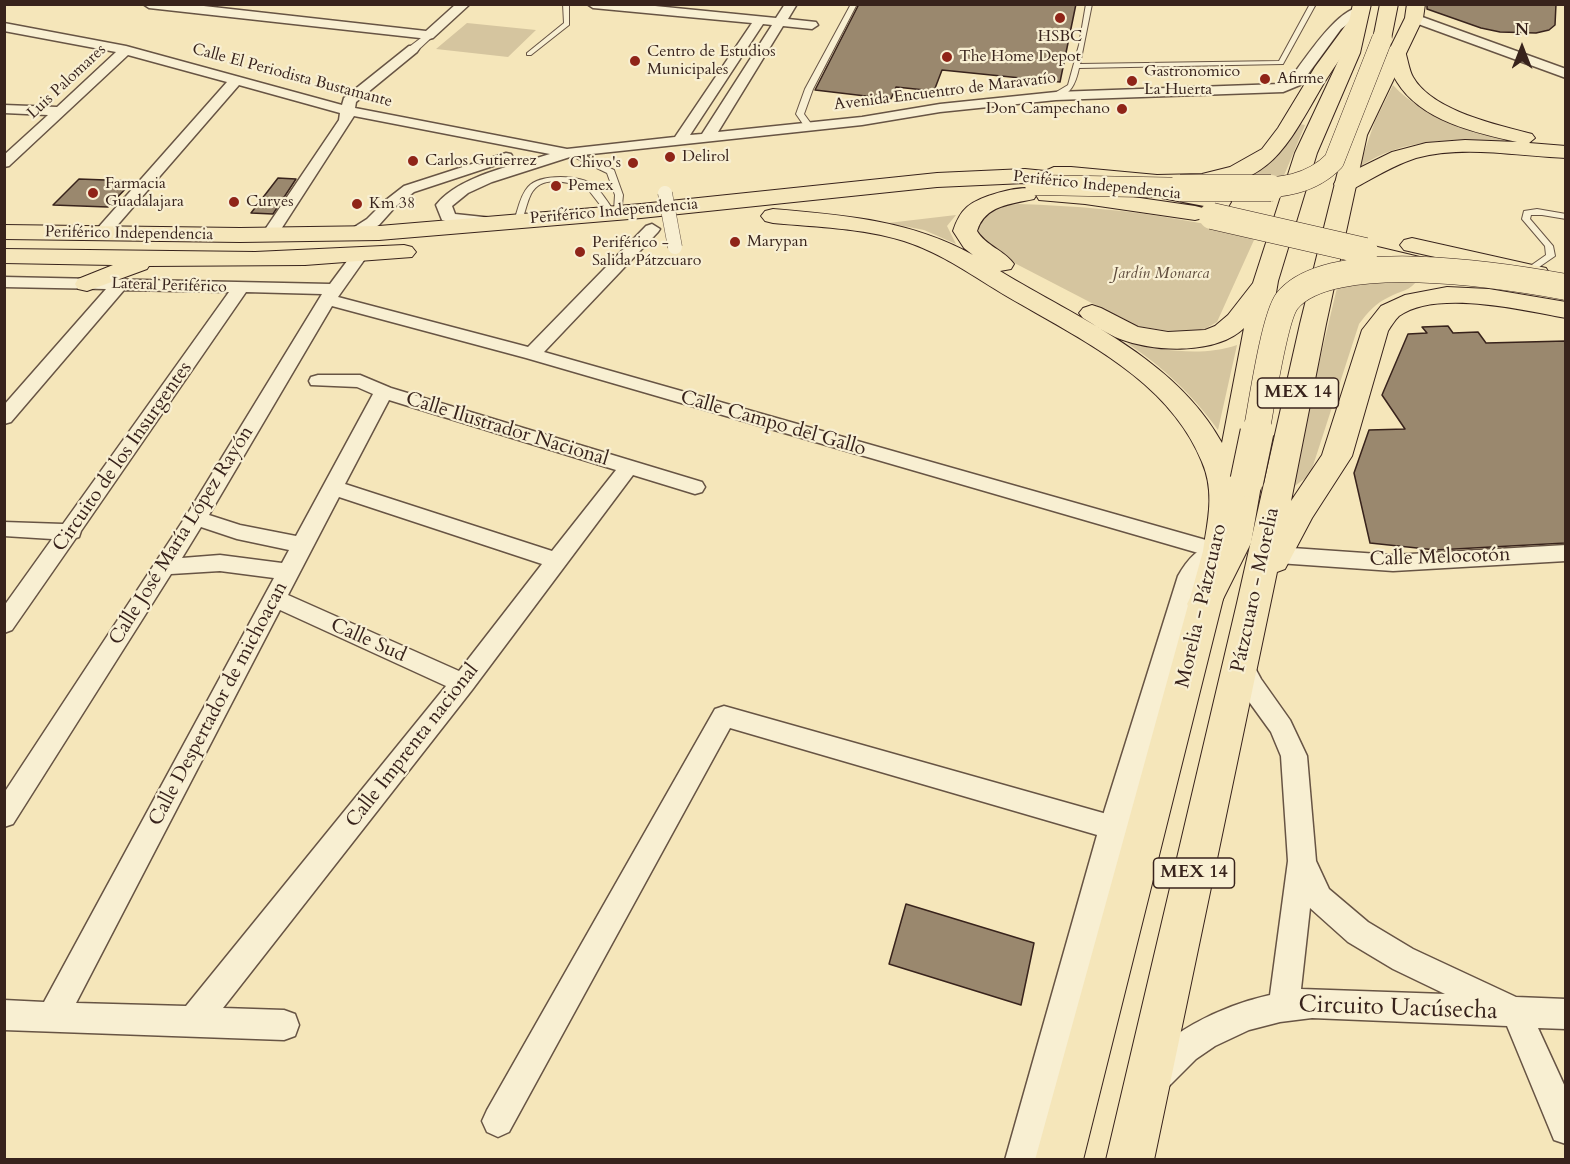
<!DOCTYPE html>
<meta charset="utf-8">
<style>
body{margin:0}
#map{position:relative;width:1570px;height:1164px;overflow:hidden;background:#f5e6ba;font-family:Cardo,serif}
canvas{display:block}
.frame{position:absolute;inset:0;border:6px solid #38231c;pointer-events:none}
.north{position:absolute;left:1492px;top:18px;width:60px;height:60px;-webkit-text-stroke:4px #f8efd2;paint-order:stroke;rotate:0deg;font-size:16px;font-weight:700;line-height:24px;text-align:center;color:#38231c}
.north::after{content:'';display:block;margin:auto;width:21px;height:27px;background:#38231c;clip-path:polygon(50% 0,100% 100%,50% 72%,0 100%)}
</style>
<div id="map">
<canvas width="1570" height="1164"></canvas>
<div class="frame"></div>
<div class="north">N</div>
</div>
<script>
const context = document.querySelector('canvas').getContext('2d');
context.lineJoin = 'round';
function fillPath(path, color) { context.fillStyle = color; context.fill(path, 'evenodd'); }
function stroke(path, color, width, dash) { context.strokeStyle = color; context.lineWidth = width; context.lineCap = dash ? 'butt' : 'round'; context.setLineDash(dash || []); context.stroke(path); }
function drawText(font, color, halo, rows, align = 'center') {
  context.font = font + ' Cardo,serif'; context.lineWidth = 4.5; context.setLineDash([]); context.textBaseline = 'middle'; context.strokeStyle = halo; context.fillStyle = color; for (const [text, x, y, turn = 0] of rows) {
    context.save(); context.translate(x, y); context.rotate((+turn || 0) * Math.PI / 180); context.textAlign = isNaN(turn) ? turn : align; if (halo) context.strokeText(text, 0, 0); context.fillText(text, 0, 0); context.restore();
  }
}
fillPath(new Path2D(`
 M467 23 536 30 508 57 436 49Z
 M1393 85C1425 121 1479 129 1523 143 1463 141 1411 133 1359 167L1375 121Z
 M1300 124 1305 125 1273 202 1205 188Z
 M1018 204C1075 206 1131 210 1188 221 1212 225 1234 228 1254 240L1217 322 1203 330 1176 332 1136 326 997 254 973 230 989 208Z
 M956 215 947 226 956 244 924 230 888 223Z
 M1345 254 1418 279C1411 291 1400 291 1389 297 1376 303 1368 312 1359 324L1310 475 1289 490Z
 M1127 343C1164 350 1201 357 1237 345L1218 430C1192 394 1164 368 1127 343Z`), '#d5c59f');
const building = new Path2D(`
 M859 4H1076L1060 82 942 70 934 91 896 87 891 99 815 90Z
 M1427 4H1556L1555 25 1549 30 1536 33 1500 32 1481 28 1427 9Z
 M278 178 296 179 273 214 251 213Z
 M79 179 133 181 108 207 53 205Z
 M1448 326 1453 333 1478 332 1486 343 1566 341V543L1436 550 1370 543 1354 473 1369 430 1405 429 1382 395 1408 334 1427 333 1422 327Z
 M906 904 1034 943 1021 1005 889 964Z`);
fillPath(building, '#9a886e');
stroke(building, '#38231c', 1.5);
const service = new Path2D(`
 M563 4H569V25L531 55H527V53L564 23Z
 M851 4H857L813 89 804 114 812 125 805 127 796 114 805 89Z
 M1086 4H1092L1080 64 1279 61 1310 4H1316L1283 64 1079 68C1076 82 1071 97 1053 98V94L1068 85 1079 45Z
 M568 150H574L614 170 623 195 621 215H608L587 188C570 183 542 173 531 194 527 202 525 212 522 221L515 223 514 221C518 210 520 196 528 187 540 173 581 175 594 185 602 192 608 203 614 211L615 195 607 173 568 154Z
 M1537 209 1566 214V219L1542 215H1531L1530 219 1553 246 1555 256 1529 274 1526 273V269L1546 255 1545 246 1522 219 1524 211Z`);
const pedestrian = new Path2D(`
 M429 32 434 35 432 37 417 51H409V47Z`);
const minor = new Path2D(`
 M143 4H186L426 31 456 4H470L433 38 429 39 149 8Z
 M587 4H635L776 18 785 4H797L788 19 816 22 818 25 812 29 783 26 718 132 862 117 940 104 1056 92 1280 84 1290 79C1304 61 1340 3 1365 7L1367 10 1341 29 1300 85 1283 92 1056 100 940 112 862 125 573 156 492 182 468 193 452 206 455 214 493 218 495 221C484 233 456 224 442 220L436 205C458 176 516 165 550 154L354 116 276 237H264L262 234 339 120 340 113 239 85 108 236H96L94 233 96 230 227 82 128 55 9 166 4 167V155L48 115 4 113V105L57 107 116 52 4 31V23L126 46 342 105 344 98 409 46H417L419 49 417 52 356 102 355 108 567 149 675 137 752 23 593 8ZM763 24 772 25 702 134 690 135Z
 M1414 14 1566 69V78L1410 21V15Z
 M506 153 511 154 513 157 511 160 414 192 396 206 379 225 359 236H347L345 233 367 219 386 200 404 186Z
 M652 224 660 229 658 232 544 352 1227 546 1230 551 1227 556 1219 559 526 358 332 306 209 515 240 525 296 536 373 394 357 387 311 385 309 381 311 377 318 375H360L391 388 702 482 705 487 702 492 695 494 633 475 472 690 223 1008 284 1010 295 1014 299 1025 295 1036 284 1040 4 1030V1000L44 1002 274 578 220 571 171 574 13 824 4 827V793L188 513 322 294 246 292 81 531 79 537 76 538 12 630 4 633V606L52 539 4 536V522L63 524 229 292 124 290 11 422 4 424V405L106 289 4 287V277L330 284 353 253 359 251 367 256 338 297 528 347 646 226ZM389 400 616 470 552 551 345 484ZM339 497 542 564 459 671 288 595ZM201 527 237 539 289 550 282 563 220 555 182 558ZM280 610 446 686 186 1006 76 1003Z
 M1566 545V561L1393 571 1278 563 1270 560 1267 555 1270 550 1278 547 1393 555Z
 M1240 653 1248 655 1261 679 1290 720 1307 756 1316 861 1329 889 1368 922 1413 949 1516 997 1566 999V1029L1538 1028 1566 1089V1144L1554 1140 1507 1026 1312 1018 1280 1022 1249 1030 1215 1046 1196 1059 1164 1091 1153 1096 1142 1091 1137 1080C1156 1034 1225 1005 1270 995L1288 861 1281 756 1271 732 1242 692 1228 662 1232 655ZM1310 908 1348 942 1393 969 1445 994 1301 989Z
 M724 706 1128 820 1138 824 1142 832 1138 840 1128 844 730 728 509 1132 498 1137 487 1132 482 1121 487 1110 715 709Z`);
const tertiary = new Path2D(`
 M1219 541 1229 544 1233 551C1226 562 1213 565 1206 576L1133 828 1047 1160H1005L1099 828 1178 576C1188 558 1199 547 1219 541Z`);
const primary = new Path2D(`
 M1353 4H1371L1360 53 1317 153 1278 281 1241 500 1235 551 1083 1160H1035L1203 551C1208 520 1215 492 1202 462 1169 380 1080 339 1008 297 974 277 942 253 904 241 862 228 816 227 773 223L765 221 761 216 765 211 773 209C843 215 911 220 973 255L964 248 953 231C956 222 960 213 967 207 979 196 1019 185 1034 189L1037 194 1034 199C1011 204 985 205 977 231 986 246 1004 250 1014 264L1011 269 1000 271C1079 319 1175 358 1222 443L1244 328C1216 355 1154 352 1120 339 1107 334 1095 325 1083 318L1079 313 1083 308 1092 305 1101 308 1138 327 1168 332 1205 330 1215 326 1228 315 1253 283 1295 153 1342 53Z
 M1407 4H1425L1423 18 1367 135 1326 324 1291 501 1322 455 1362 330 1381 306 1405 295 1447 287 1489 289 1566 302V318C1523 310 1436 289 1399 316 1395 320 1391 326 1388 331L1352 456 1312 518 1285 569 1277 572 1154 1160H1106L1237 603 1300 324 1347 135 1405 18Z`);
const trunk = new Path2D(`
 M1380 4H1398L1391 39 1388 43H1376L1373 39Z
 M1357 17 1363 18 1366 22C1352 42 1337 62 1324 83 1285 149 1271 188 1184 189L1228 197 1231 202 1228 207 1220 209 1162 198 1159 193 1162 188 1085 181 1082 186 1074 188 1025 183 937 187 641 218 379 240 240 242 4 239V225L240 228 379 226 641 204 937 173 1025 169 1045 171 1054 167H1071L1157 175 1202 174 1230 167 1262 149 1278 128 1315 67 1351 18Z
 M1396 45 1403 47 1405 51C1408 60 1409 70 1413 77 1432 111 1498 125 1532 134L1535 138 1529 143 1566 146V158C1517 156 1464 145 1416 158 1394 165 1373 178 1353 189L1345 191 1337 189 1334 184 1337 179 1392 152 1426 143 1465 140 1517 142C1476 133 1421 121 1397 82 1391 73 1389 62 1387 51L1389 47Z
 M1047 188 1085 190 1195 206 1203 208 1206 213 1203 218 1195 220 1085 204 1039 200 1036 195 1039 190Z
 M1412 238 1546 268 1549 273 1546 278 1537 280 1404 250 1400 245 1404 240Z
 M1365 244 1445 263 1448 268 1445 273 1436 275 1357 256 1353 251 1357 246Z
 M404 245 412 247 416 252 412 257 305 265 149 266 147 269 87 291 78 289 75 284 78 279 113 265 4 263V249L255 252Z
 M1247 470 1258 473 1262 480 1251 543 1216 613 1204 616 1192 613 1187 604 1219 543 1232 480 1236 473Z`);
stroke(service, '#675444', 2);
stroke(pedestrian, '#675444', 2);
stroke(minor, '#675444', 3);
stroke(tertiary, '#675444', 3);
stroke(primary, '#38231c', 2);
stroke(trunk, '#38231c', 2);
fillPath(service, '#f8efd2');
fillPath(pedestrian, '#f8efd2');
fillPath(minor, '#f8efd2');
fillPath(tertiary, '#f8efd2');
fillPath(primary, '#f5e6ba');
fillPath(trunk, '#f5e6ba');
const pedestrianBridge = new Path2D(`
 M665 193 675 247`);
const trunkBridgeFar2 = new Path2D(`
 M1035 185 1248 189C1280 188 1311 185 1334 161L1382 39`);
const trunkBridgeFar1 = new Path2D(`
 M1180 188H1271
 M1212 216 1365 251
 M1256 434C1261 408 1274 318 1287 301 1330 247 1506 276 1566 287`);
const trunkBridge = new Path2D(`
 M1247 480 1257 432`);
stroke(pedestrianBridge, '#675444', 15, []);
stroke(trunkBridgeFar2, '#38231c', 21, []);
stroke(trunkBridgeFar1, '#38231c', 27, []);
stroke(trunkBridge, '#38231c', 35, []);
stroke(pedestrianBridge, '#f8efd2', 14);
stroke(trunkBridgeFar2, '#f5e6ba', 20);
stroke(trunkBridgeFar1, '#f5e6ba', 26);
stroke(trunkBridge, '#f5e6ba', 33);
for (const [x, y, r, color] of [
 [1060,18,6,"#8f2418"],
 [947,57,6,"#8f2418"],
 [635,61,6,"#8f2418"],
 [1265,79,6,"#8f2418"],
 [1132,81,6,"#8f2418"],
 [1122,109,6,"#8f2418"],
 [670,157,6,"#8f2418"],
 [413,161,6,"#8f2418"],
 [633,163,6,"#8f2418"],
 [556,186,6,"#8f2418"],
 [93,193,6,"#8f2418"],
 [234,202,6,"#8f2418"],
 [357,204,6,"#8f2418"],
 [735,242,6,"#8f2418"],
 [580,252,6,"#8f2418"]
]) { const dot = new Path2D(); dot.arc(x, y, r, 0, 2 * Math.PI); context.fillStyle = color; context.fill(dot); stroke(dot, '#f8efd2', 2); }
drawText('16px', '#38231c', '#f8efd2', [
 ["HSBC",1060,37,"center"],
 ["Centro de Estudios",647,52],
 ["Municipales",647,70],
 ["The Home Depot",959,57],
 ["Gastronomico",1144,72],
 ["La Huerta",1144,90],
 ["Afirme",1277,79],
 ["Don Campechano",1110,109,"right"],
 ["Delirol",682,157],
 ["Carlos Gutierrez",425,161],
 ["Chivo's",621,163,"right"],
 ["Farmacia",105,184],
 ["Guadalajara",105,202],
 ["Pemex",568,186],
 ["Curves",246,202],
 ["Km 38",369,204],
 ["Marypan",747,242],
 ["Periférico -",592,243],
 ["Salida Pátzcuaro",592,261]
], 'left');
drawText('16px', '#38231c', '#f8efd2', [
 ["Calle El Periodista Bustamante",292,76,15],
 ["Luis Palomares",67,82,-43],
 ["Avenida Encuentro de Maravatío",945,92,-7],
 ["Periférico Independencia",1097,186,6],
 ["Periférico Independencia",614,212,-5],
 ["Periférico Independencia",129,234,1],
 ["Lateral Periférico",169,286,2]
]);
drawText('italic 16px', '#5f4c3d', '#f8efd2', [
 ["Jardín Monarca",1161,274]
]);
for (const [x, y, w] of [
 [1298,393,81],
 [1194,873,81]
]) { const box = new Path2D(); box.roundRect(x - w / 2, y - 15, w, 30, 4.5); context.fillStyle = '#f8efd2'; context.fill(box); stroke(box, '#38231c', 1.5); }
drawText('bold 18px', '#38231c', null, [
 ["MEX 14",1298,393],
 ["MEX 14",1194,873]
]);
drawText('20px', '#38231c', '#f8efd2', [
 ["Calle Campo del Gallo",773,424,16],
 ["Calle Ilustrador Nacional",507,430,17],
 ["Circuito de los Insurgentes",123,457,-55],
 ["Calle José María López Rayón",182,536,-58],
 ["Calle Melocotón",1440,558,-2],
 ["Pátzcuaro - Morelia",1256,590,-78],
 ["Morelia - Pátzcuaro",1202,606,-77],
 ["Calle Sud",368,641,24],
 ["Calle Despertador de michoacan",219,704,-62],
 ["Calle Imprenta nacional",413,746,-52]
]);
drawText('24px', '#38231c', '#f8efd2', [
 ["Circuito Uacúsecha",1398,1009,2]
]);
</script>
